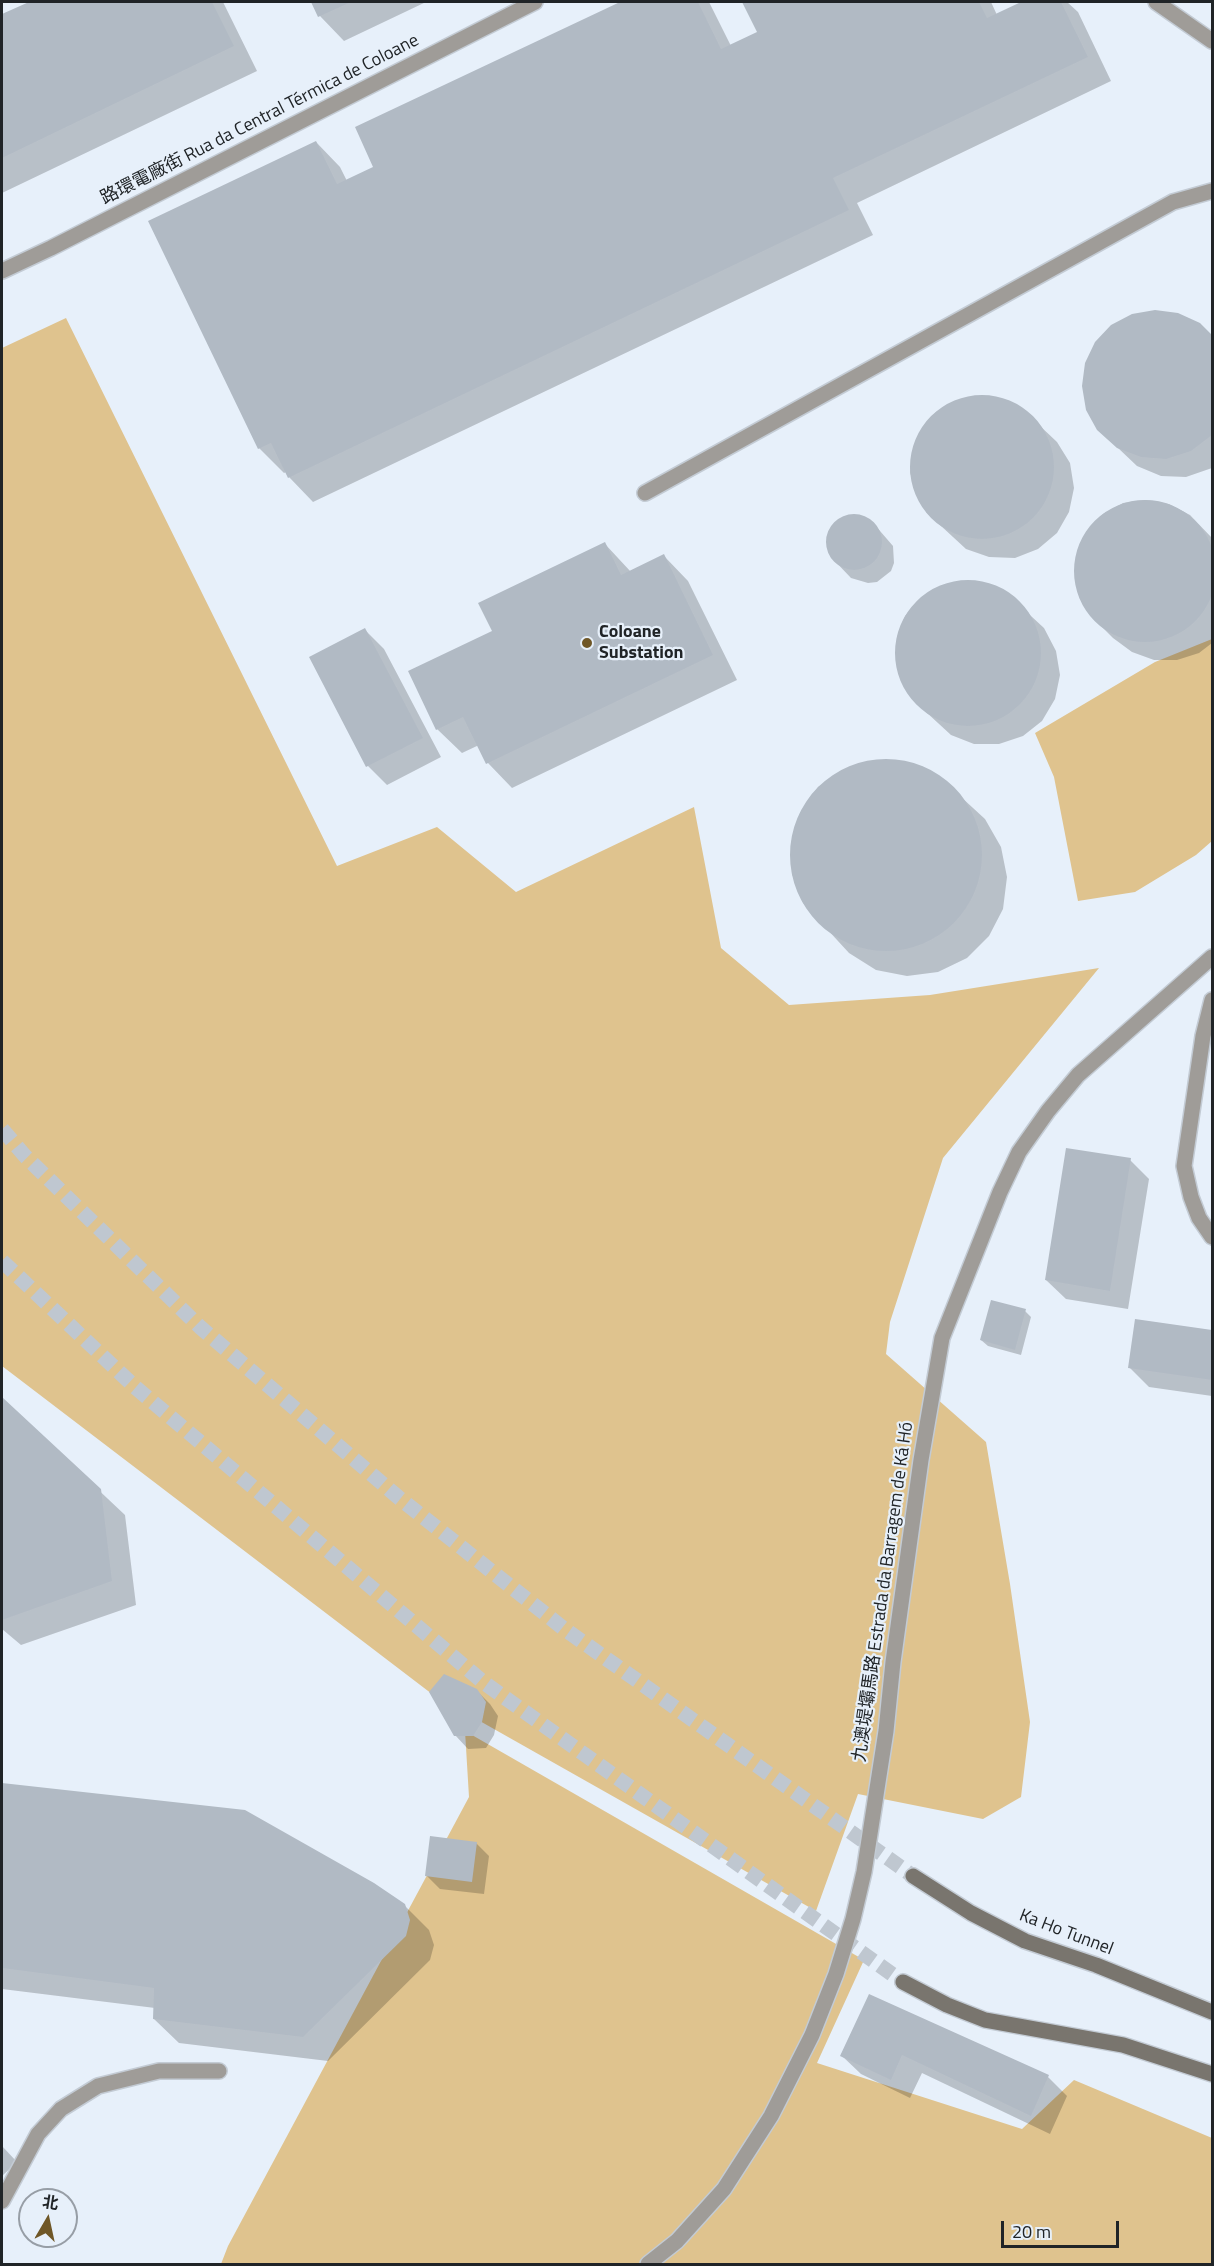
<!DOCTYPE html>
<meta charset="utf-8">
<style>
body{margin:0}
#map{position:relative;width:1214px;height:2266px;overflow:hidden;background:#e7f0fa;font-family:"Titillium Web","Noto Sans SC",sans-serif}
canvas{display:block}
.frame{position:absolute;inset:0;border:3px solid #202427;pointer-events:none}
.north{position:absolute;left:18px;top:2188px;width:60px;height:60px;box-sizing:border-box;background:#e7f0fa;border:2px solid #979ea6;border-radius:50%;rotate:9deg;font-size:16px;font-weight:700;line-height:24px;text-align:center;color:#202427}
.north::after{content:'';display:block;margin:auto;width:21px;height:27px;background:#6f5727;clip-path:polygon(50% 0,100% 100%,50% 72%,0 100%)}
.scale{position:absolute;left:1001px;top:2221px;width:118px;height:27px;box-sizing:border-box;border:3px solid #202427;border-top:0;padding-left:8px;font-size:18px;line-height:21px;white-space:nowrap;color:#202427;-webkit-text-stroke:4px #e7f0fa;paint-order:stroke}
</style>
<div id="map">
<canvas width="1214" height="2266"></canvas>
<div class="frame"></div>
<div class="north">北</div>
<div class="scale">20 m</div>
</div>
<script>
const context = document.querySelector('canvas').getContext('2d');
context.lineJoin = 'round';
function fillPath(path, color) { context.fillStyle = color; context.fill(path, 'evenodd'); }
function stroke(path, color, width, dash) { context.strokeStyle = color; context.lineWidth = width; context.lineCap = dash ? 'butt' : 'round'; context.setLineDash(dash || []); context.stroke(path); }
function drawText(font, color, halo, rows, align = 'center') {
  context.font = font + ' "Titillium Web","Noto Sans SC",sans-serif'; context.lineWidth = 4.5; context.setLineDash([]); context.textBaseline = 'middle'; context.strokeStyle = halo; context.fillStyle = color; for (const [text, x, y, turn = 0] of rows) {
    context.save(); context.translate(x, y); context.rotate((+turn || 0) * Math.PI / 180); context.textAlign = isNaN(turn) ? turn : align; if (halo) context.strokeText(text, 0, 0); context.fillText(text, 0, 0); context.restore();
  }
}
fillPath(new Path2D(`
 M66 318 337 866 437 827 516 892 694 807 721 948 789 1005 930 995 1099 968 943 1158 890 1322 886 1354 986 1442 1010 1584 1030 1722 1021 1797 983 1819 858 1794 816 1911 432 1694 2 1366V348Z
 M1212 639V841L1196 855 1135 892 1078 901 1054 777 1035 733 1155 662Z
 M465 1731 864 1960 817 2063 1022 2129 1074 2080 1212 2138V2264H221L228 2246 469 1797Z`), '#dfc38e');
fillPath(new Path2D(`
 M32 2H223L257 71 2 193V16Z
 M312 2H426L344 41 320 16Z
 M623 2H709L731 46 759 33 744 2H991L997 15 1025 2H1067L1078 12 1111 81 857 203 873 235 313 502 289 477 286 472 284 473 259 448 150 222 316 142 340 167 347 181 375 168 357 128Z
 M1199 324 1212 337V468L1186 477 1161 476 1137 466 1098 429Z
 M978 396 1000 398 1020 407 1057 442 1070 463 1074 488 1069 512 1057 533 1038 549 1015 558 989 557 966 549 927 513 916 493 910 472 913 449 922 429 936 412 956 401Z
 M1146 500 1169 504 1190 515 1212 538V643L1199 653 1177 660H1154L1132 652 1113 638 1093 618 1080 599 1075 576 1077 553 1087 531 1103 514 1123 503Z
 M850 515 859 516 874 524 893 546 894 563 891 571 877 582 868 583 851 578 831 557 828 549 829 531 842 518Z
 M605 544 631 572 664 556 688 581 737 680 512 788 488 763 479 745 462 753 437 729 494 631Z
 M961 582 984 583 1005 592 1044 628 1056 651 1060 675 1055 699 1042 721 1023 736 999 744H974L951 735 913 700 901 681 896 660 897 637 905 616 920 599 939 587Z
 M365 630 384 649 441 757 387 785 368 766Z
 M875 761 906 762 936 774 985 819 1001 847 1007 877 1003 909 989 936 967 958 938 972 907 976 876 970 849 953 803 903 792 874 791 843 800 813 818 787 844 770Z
 M1130 1160 1149 1179 1128 1309 1066 1299 1046 1280Z
 M1025 1311 1031 1317 1021 1355 988 1346 981 1340Z
 M1137 1321 1212 1332V1396L1149 1387 1130 1368Z
 M2 1399 125 1515 136 1605 21 1645 2 1629Z
 M476 1690 490 1704 498 1716 494 1735 486 1748 468 1749 455 1735Z
 M2 1785 244 1812 404 1905 429 1930 434 1945 430 1960 328 2061 179 2043 154 2019 155 2008 2 1989Z
 M476 1843 489 1856 484 1894 440 1889 427 1876Z
 M869 1996 1048 2077 1067 2096 1050 2134 922 2073 910 2098 861 2074 841 2055Z
 M2 2146 17 2162 2 2176Z`), '#0003');
fillPath(new Path2D(`
 M29 2H212L234 46 2 158V14Z
 M311 2H351L318 17Z
 M620 2H698L721 49 757 32 742 2H979L987 18 1021 2H1061L1088 57 833 178 849 210 288 478 271 443 258 449 148 221 316 141 337 184 373 167 355 127Z
 M1155 310 1178 313 1200 323 1212 335V435L1191 451 1166 459 1141 457 1117 448 1097 430 1086 410 1082 386 1085 363 1095 342 1111 325 1132 314Z
 M910 467a72 72 0 1 1 144 0a72 72 0 1 1-144 0Z
 M1074 571a71 71 0 1 1 142 0a71 71 0 1 1-142 0Z
 M826 542a28 28 0 1 1 56 0a28 28 0 1 1-56 0Z
 M605 542 621 575 664 554 713 655 486 764 463 717 436 730 408 671 492 631 478 603Z
 M895 653a73 73 0 1 1 146 0a73 73 0 1 1-146 0Z
 M365 628 423 738 366 767 309 657Z
 M790 855a96 96 0 1 1 192 0a96 96 0 1 1-192 0Z
 M1066 1148 1131 1158 1110 1291 1045 1280Z
 M991 1300 1026 1309 1015 1350 980 1340Z
 M1135 1319 1212 1330V1380L1128 1368Z
 M2 1397 101 1489 112 1581 2 1620Z
 M444 1674 477 1689 486 1702 482 1722 473 1736H454L429 1692Z
 M2 1783 245 1810 374 1883 405 1904 410 1920 406 1936 303 2037 153 2019 154 1988 2 1968Z
 M430 1836 477 1842 472 1882 425 1876Z
 M869 1994 1049 2075 1031 2116 902 2055 891 2080 840 2056Z`), '#b1bac4');
stroke(new Path2D(`
 M2 1129 25 1156 200 1327 398 1497 563 1628 913 1876
 M2 1261 135 1387 483 1682 903 1982`), '#bfc7d0', 15, [15, 8]);
const service = new Path2D(`
 M645 493 1173 202 1212 191
 M1212 1000 1203 1036 1184 1166 1191 1197 1199 1218 1212 1237
 M2 2201 38 2134 61 2109 98 2086 159 2071H219`);
const minor = new Path2D(`
 M1156 2 1212 41
 M2 271 51 248 535 2
 M648 2264 677 2241 724 2189 771 2116 812 2035 836 1974 853 1919 864 1872 886 1731 893 1662 921 1460 942 1338 1000 1192 1019 1152 1048 1111 1078 1075 1212 957`);
const secondary = new Path2D(`
 M913 1876 971 1913 1025 1941 1096 1965 1212 2012
 M903 1982 947 2005 985 2020 1123 2045 1212 2074`);
stroke(service, '#c3cbd4', 18);
stroke(minor, '#c3cbd4', 18);
stroke(secondary, '#c3cbd4', 18);
stroke(service, '#9f9c98', 15);
stroke(minor, '#9f9c98', 15);
stroke(secondary, '#79756e', 15);
for (const [x, y, r, color] of [
 [587,643,6,"#6f5727"]
]) { const dot = new Path2D(); dot.arc(x, y, r, 0, 2 * Math.PI); context.fillStyle = color; context.fill(dot); stroke(dot, '#e7f0fa', 2); }
drawText('18px', '#202427', '#e7f0fa', [
 ["路環電廠街 Rua da Central Térmica de Coloane",260,120,-27],
 ["九澳堤壩馬路 Estrada da Barragem de Ká Hó",884,1592,-82],
 ["Ka Ho Tunnel",1066,1933,21]
]);
drawText('bold 18px', '#202427', '#e7f0fa', [
 ["Coloane",599,633],
 ["Substation",599,654]
], 'left');
</script>
